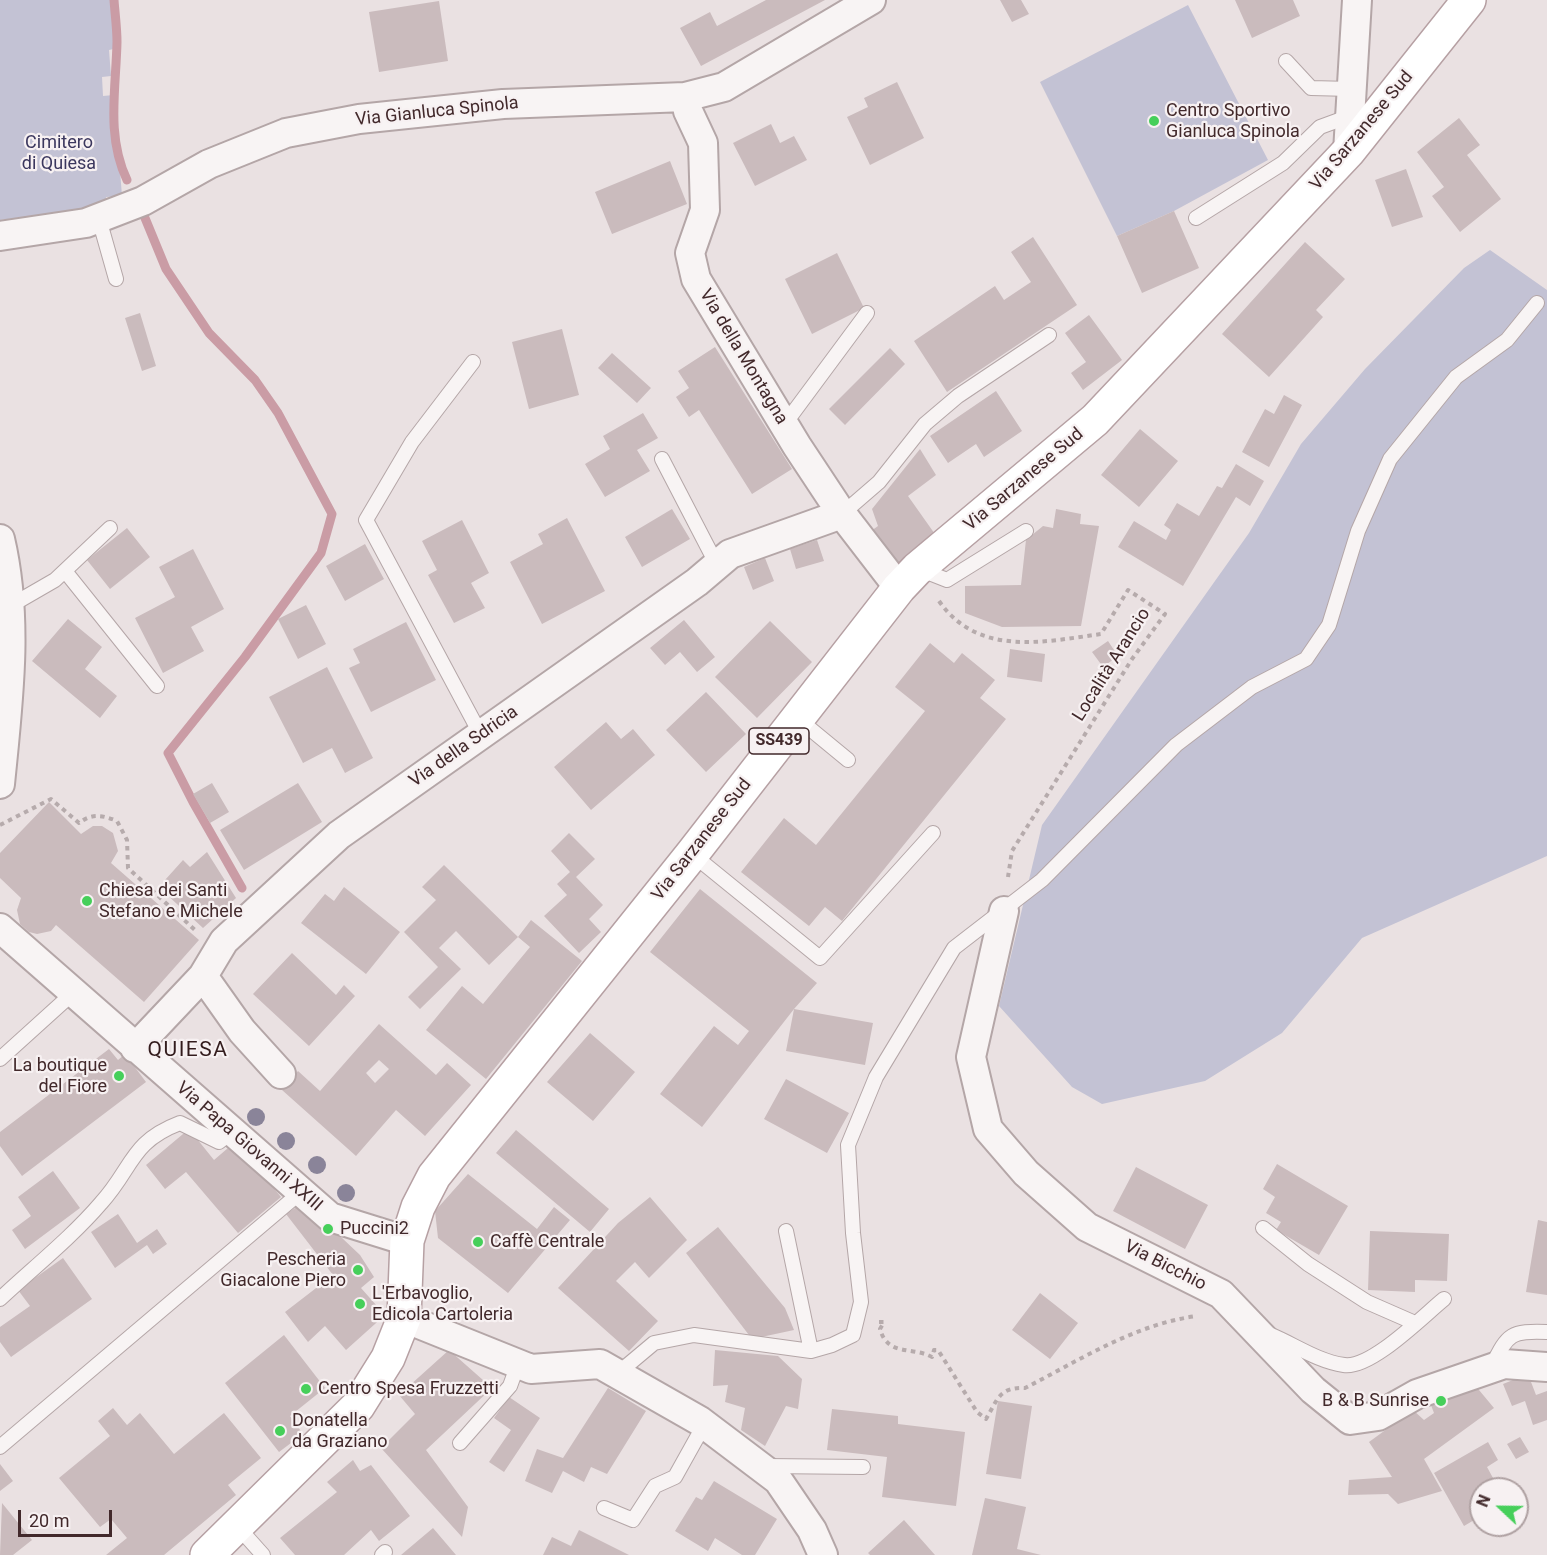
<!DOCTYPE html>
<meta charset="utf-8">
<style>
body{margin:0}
#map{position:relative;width:1547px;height:1555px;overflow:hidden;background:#eae1e2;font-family:Roboto,sans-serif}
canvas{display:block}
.north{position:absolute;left:1469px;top:1477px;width:60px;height:60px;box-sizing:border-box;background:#f7f1f2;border:2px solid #afa1a2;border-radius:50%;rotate:292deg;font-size:16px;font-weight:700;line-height:24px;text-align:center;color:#42292b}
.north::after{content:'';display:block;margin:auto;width:21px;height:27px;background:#46cf5a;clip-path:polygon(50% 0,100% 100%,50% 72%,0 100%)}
.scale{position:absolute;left:18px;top:1510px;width:94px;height:27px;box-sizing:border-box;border:3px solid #42292b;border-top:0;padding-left:8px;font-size:18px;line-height:21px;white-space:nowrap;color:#42292b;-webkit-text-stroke:4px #f7f1f2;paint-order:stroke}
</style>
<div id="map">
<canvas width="1547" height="1555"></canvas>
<div class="north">N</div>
<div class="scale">20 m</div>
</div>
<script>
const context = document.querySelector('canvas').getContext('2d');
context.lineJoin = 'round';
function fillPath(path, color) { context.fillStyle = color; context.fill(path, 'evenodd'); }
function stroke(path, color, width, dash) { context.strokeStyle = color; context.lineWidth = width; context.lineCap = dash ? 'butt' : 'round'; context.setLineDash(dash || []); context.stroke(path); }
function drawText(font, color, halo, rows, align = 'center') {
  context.font = font + ' Roboto,sans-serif'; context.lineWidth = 4.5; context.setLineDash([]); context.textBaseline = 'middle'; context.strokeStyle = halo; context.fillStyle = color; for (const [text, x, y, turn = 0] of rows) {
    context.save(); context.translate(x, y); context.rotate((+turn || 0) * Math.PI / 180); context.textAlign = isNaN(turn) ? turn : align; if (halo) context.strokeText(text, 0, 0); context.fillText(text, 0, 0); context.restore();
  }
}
fillPath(new Path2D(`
 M0 0H114L118 48 109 50 111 76 102 77 103 96 114 95 122 196 106 197 105 207 0 220Z
 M1188 5 1268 160 1174 211 1117 236 1040 82Z
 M1490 250 1547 290V856L1362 938 1282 1033 1205 1081 1102 1104 1072 1087 999 1006 1042 825 1249 533 1301 444 1365 369 1464 268Z`), '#c3c2d4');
stroke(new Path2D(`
 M114 0C115 14 117 28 117 42 116 89 106 136 127 180
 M145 218 166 269 209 333 255 380 278 413 332 514 321 553 245 657 168 753 193 802 242 888`), '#ca9ca5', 9);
fillPath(new Path2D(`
 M766 0H825L701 66 680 28 710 12 717 26Z
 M1000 0H1021L1029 14 1012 22Z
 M1235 0H1293L1300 16 1252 38Z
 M439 1 448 61 379 72 369 12Z
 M897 82 924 138 870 165 847 117 868 107 864 98Z
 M1459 118 1480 145 1467 155 1501 199 1460 232 1432 196 1444 187 1417 152Z
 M771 124 780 143 794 136 807 160 755 186 733 143Z
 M670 161 687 204 612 234 595 192Z
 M1406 169 1423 217 1392 227 1375 180Z
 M1174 211 1199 268 1142 293 1117 236Z
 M1033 237 1077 305 947 392 914 341 995 286 1004 300 1031 282 1011 252Z
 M1305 242 1345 279 1316 310 1323 317 1269 377 1222 334Z
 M837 253 864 308 812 334 785 279Z
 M140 313 156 366 142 371 125 318Z
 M1089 315 1122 360 1083 390 1071 373 1086 362 1065 333Z
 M562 329 579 395 529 409 512 342Z
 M715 347 792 469 752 494 699 410 689 417 676 397 689 388 678 371Z
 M890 348 905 364 845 425 829 409Z
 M612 353 651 388 637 403 598 368Z
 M996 391 1022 431 984 457 976 444 948 463 930 436Z
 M1284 395 1302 405 1269 467 1242 452 1265 409 1274 414Z
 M643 413 658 438 637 450 650 471 605 497 585 464 610 449 603 436Z
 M1140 429 1178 461 1139 507 1101 475Z
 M920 449 936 475 908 496 937 537 900 567 871 531 878 526 872 509Z
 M1236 464 1264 481 1250 506 1236 497 1183 586 1118 547 1134 521 1166 540 1171 530 1164 525 1177 503 1199 516 1217 486 1222 488Z
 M672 509 690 539 642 567 625 537Z
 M1056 509 1081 514 1080 524 1099 526 1081 626 1002 627 965 613V586L1021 585 1026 540 1043 526 1053 528Z
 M567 518 605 591 542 624 510 562 543 544 538 534Z
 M462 520 489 573 471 583 485 608 454 623 428 575 437 570 422 541Z
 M127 528 150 557 110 589 87 560Z
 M817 540 824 561 796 569 790 549Z
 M365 544 384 579 345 601 326 566Z
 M193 549 224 609 191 627 204 651 163 673 135 618 175 597 159 567Z
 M765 558 774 581 753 590 744 567Z
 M306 605 326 644 298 659 278 619Z
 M68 619 102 647 85 669 117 696 100 718 32 661Z
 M684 620 715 657 697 672 680 652 665 665 650 648Z
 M770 621 812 662 757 718 715 677Z
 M406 622 436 680 371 712 349 668 360 663 353 649Z
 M1108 641 1118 656 1103 667 1092 652Z
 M930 643 954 663 962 653 995 680 980 698 1006 719 842 921 825 907 809 926 741 872 784 818 816 845 925 711 895 687Z
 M1010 649 1045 654 1042 682 1007 677Z
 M327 667 373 758 345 773 332 748 303 763 269 697Z
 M706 692 746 734 706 772 666 730Z
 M606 722 621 739 633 729 655 755 591 810 554 767Z
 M212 783 229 812 210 823 193 794Z
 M298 783 322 822 244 870 220 830Z
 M49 802 81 834 93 826H102L113 833 118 851 111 863 199 940 144 1002 56 925 51 931 37 934 29 932 20 924 17 910 21 898 0 878V853Z
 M569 833 595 859 576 877 603 905 589 919 601 932 579 953 544 916 567 895 557 884 570 872 551 851Z
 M207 852 236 898 203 928 165 893 172 886 165 880 183 860 190 867Z
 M444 865 518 937 489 965 456 931 439 948 461 969 420 1009 408 997 438 967 404 932 436 900 422 887Z
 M344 887 400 932 366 974 301 923 325 894 334 901Z
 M700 889 817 983 794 1009 873 1023 865 1065 786 1051 794 1009 702 1127 660 1094 714 1026 738 1045 749 1031 650 952Z
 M531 920 582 961 486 1079 426 1030 462 986 483 1004 530 947 518 937Z
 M292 953 336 995 344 985 355 996 309 1046 253 994Z
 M379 1024 436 1075 447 1063 471 1085 425 1136 396 1110 356 1156 282 1090 298 1071 320 1091ZM379 1060 389 1069 375 1083 366 1073Z
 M590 1033 635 1072 593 1121 547 1082Z
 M109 1049 118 1060 125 1054 146 1082 22 1176 0 1146V1132Z
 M786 1079 849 1113 827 1153 764 1119Z
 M189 1129 214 1160 235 1142 281 1197 238 1233 186 1172 165 1189 146 1165Z
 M516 1130 609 1209 590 1232 496 1153Z
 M1277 1164 1348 1206 1319 1255 1276 1230 1281 1222 1266 1213 1275 1197 1263 1189Z
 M1136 1167 1208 1205 1185 1249 1113 1211Z
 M53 1171 80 1208 25 1249 12 1230 31 1216 18 1197Z
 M468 1174 537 1229 554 1207 570 1220 508 1293 438 1238 435 1211Z
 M650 1197 687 1240 649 1278 635 1262 616 1281 658 1321 629 1351 558 1288 618 1223Z
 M304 1202 360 1255 374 1277 361 1288 385 1315 346 1350 325 1326 308 1342 285 1312 333 1275 286 1214Z
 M118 1214 137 1243 157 1229 167 1244 153 1254 147 1245 115 1268 91 1232Z
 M1538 1220 1547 1222V1295L1526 1292Z
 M718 1227 785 1308 794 1330 752 1339 686 1253Z
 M1370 1231 1449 1234 1447 1281 1415 1280V1292L1368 1290Z
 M63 1258 92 1299 11 1357 0 1342V1327L30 1306 18 1290Z
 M1040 1293 1078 1323 1050 1359 1012 1330Z
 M284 1335 325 1388 290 1416 303 1434 279 1452 225 1383Z
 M449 1350 492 1388 426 1450 468 1507 462 1537 381 1448 415 1414 399 1395Z
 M715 1350 778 1356 802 1379 798 1409 786 1406 765 1446 741 1430 745 1408 725 1402 728 1385 713 1386Z
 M1528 1374 1536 1395 1547 1391V1420L1533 1425 1525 1401 1512 1406 1503 1384Z
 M1469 1378 1494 1408 1424 1459 1442 1491 1398 1504 1388 1494 1348 1495 1349 1480 1392 1477 1369 1442 1413 1410 1424 1420 1434 1413 1429 1400Z
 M608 1388 646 1411 607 1474 591 1467 584 1482 563 1471 552 1493 525 1481 537 1449 563 1458Z
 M509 1397 540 1418 504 1472 489 1462 511 1430 494 1418Z
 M998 1401 1032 1406 1021 1479 986 1474Z
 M113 1408 127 1425 140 1413 174 1454 224 1413 261 1458 228 1485 236 1495 164 1555H106L127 1538 111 1519 100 1527 59 1478 110 1436 98 1421Z
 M832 1409 898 1416V1424L965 1432 956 1506 882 1497 887 1457 827 1450Z
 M1520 1437 1529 1452 1516 1459 1507 1444Z
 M1488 1442 1498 1460 1487 1467 1499 1489H1481V1516L1464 1526 1434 1473Z
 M353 1460 360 1471 371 1465 410 1516 379 1541 371 1530 344 1555H295L280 1538 337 1492 327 1482Z
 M0 1464 13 1481 0 1491Z
 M714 1481 777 1519 755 1555H742L715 1538 708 1551 675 1531 696 1497 702 1500Z
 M985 1498 1026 1507 1017 1549 1041 1555H972Z
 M2 1503 32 1540 13 1555H0Z
 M904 1520 935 1555H870L868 1553Z
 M433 1528 456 1555H401Z
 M579 1530 629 1555H543L552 1537 571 1546Z`), '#cabbbd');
const lane = new Path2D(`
 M1286 61 1311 88 1351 89
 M1196 218 1283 163 1320 127 1350 116
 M99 219 116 279
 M473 362 412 442 366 520 481 735
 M784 425 867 313
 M662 459 717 565
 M842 514 879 482 925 424 958 396 1049 335
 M919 569 947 580 1026 531
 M65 571 157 686
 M10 606 55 580 110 528
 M797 718 848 760
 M692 854 820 958 933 833
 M0 1059 73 993
 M1263 1228 1308 1264 1367 1302 1415 1323
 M0 1299C33 1268 71 1238 101 1203 133 1168 130 1142 180 1123L219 1142 232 1132
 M1271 1335C1295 1345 1317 1361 1344 1365 1371 1369 1423 1316 1444 1299
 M811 1351 832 1345 853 1335 861 1302 853 1233 848 1145 876 1077 954 948 1042 880 1176 745 1252 687 1306 659 1329 625 1358 531 1390 459 1456 377 1507 340 1537 303
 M1492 1366C1508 1333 1511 1331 1547 1332
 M617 1374 654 1343 694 1335 811 1351 786 1231
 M460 1443 510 1386 518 1364
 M0 1447 301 1192
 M766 1466 863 1467
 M604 1508 633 1520 655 1486 675 1477 704 1425
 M238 1527 263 1555
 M382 1555 385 1552`);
const street = new Path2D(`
 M685 97 688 111 703 143 705 210 690 253 696 279 797 446 842 514 899 588
 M1348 152 1357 0
 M0 236 86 223 143 201 209 164 286 133 359 119 503 104 685 97 724 87 871 0
 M0 539C19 620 8 703 0 784
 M1004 911 971 1057 988 1129 1026 1173 1087 1227 1221 1294 1313 1390 1350 1420 1378 1416 1417 1394 1504 1364 1547 1367
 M0 928 330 1217 407 1241
 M203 976 242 1031 281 1074
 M135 1048 203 976 224 941 339 835 697 582 730 554 842 514
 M404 1318 531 1369 600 1364 700 1421 778 1480 812 1530 823 1555`);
const primary = new Path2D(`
 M207 1555 358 1406 388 1358 404 1318 407 1241 418 1207 434 1176 692 854 899 588 917 569 1095 420 1348 152 1469 0`);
stroke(lane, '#b4a6a7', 16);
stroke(street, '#b4a6a7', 32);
stroke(primary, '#b6a0a3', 36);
stroke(new Path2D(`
 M939 601C978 657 1043 642 1101 634L1128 590 1165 614 1132 659 1012 851 1008 877
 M0 825 51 799 79 823C92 813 102 815 117 821L127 840 128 868 196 931
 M879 1322H884L880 1329C888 1357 912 1346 932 1357L934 1350H938L977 1412 986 1419C998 1399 999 1387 1025 1388 1080 1360 1135 1324 1197 1316`), '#b6abac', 4, [4.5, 4.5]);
stroke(lane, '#f8f4f4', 14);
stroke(street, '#f8f4f4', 28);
stroke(primary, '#fff', 33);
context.fillStyle = '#8a8499';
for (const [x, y] of [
 [256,1117],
 [286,1141],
 [317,1165],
 [346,1193]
]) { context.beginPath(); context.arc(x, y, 9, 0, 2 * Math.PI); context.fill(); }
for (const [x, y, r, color] of [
 [1154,121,6,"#46cf5a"],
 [87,901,6,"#46cf5a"],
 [119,1076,6,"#46cf5a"],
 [328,1229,6,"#46cf5a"],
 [478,1242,6,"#46cf5a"],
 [358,1270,6,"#46cf5a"],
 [360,1304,6,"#46cf5a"],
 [306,1389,6,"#46cf5a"],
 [1441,1401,6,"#46cf5a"],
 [280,1431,6,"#46cf5a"]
]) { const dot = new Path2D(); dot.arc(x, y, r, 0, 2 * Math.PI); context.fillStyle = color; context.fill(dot); stroke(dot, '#f7f1f2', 2); }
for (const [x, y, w] of [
 [779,741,60]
]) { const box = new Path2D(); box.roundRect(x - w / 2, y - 13, w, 26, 4.5); context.fillStyle = '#f7f1f2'; context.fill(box); stroke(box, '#42292b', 1.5); }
drawText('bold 16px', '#42292b', null, [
 ["SS439",779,741]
]);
drawText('18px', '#42292b', '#f7f1f2', [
 ["Centro Sportivo",1166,111],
 ["Gianluca Spinola",1166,132],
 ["Chiesa dei Santi",99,891],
 ["Stefano e Michele",99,912],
 ["La boutique",107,1066,"right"],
 ["del Fiore",107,1087,"right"],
 ["Puccini2",340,1229],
 ["Caffè Centrale",490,1242],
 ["Pescheria",346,1260,"right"],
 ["Giacalone Piero",346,1281,"right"],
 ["L'Erbavoglio,",372,1294],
 ["Edicola Cartoleria",372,1315],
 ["Centro Spesa Fruzzetti",318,1389],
 ["B & B Sunrise",1429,1401,"right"],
 ["Donatella",292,1421],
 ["da Graziano",292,1442]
], 'left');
drawText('18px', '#42292b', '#f7f1f2', [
 ["Via Gianluca Spinola",437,112,-6],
 ["Via Sarzanese Sud",1362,131,-50],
 ["Via della Montagna",743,357,59],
 ["Via Sarzanese Sud",1024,480,-40],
 ["Località Arancio",1112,665,-58],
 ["Via della Sdricia",464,747,-35],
 ["Via Sarzanese Sud",702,840,-52],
 ["Via Papa Giovanni XXIII",249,1147,41],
 ["Via Bicchio",1165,1266,27]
]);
drawText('18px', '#3b375e', '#f7f1f2', [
 ["Cimitero",59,143],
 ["di Quiesa",59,164]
]);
context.letterSpacing = '1.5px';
drawText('21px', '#331c1d', '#f7f1f2', [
 ["QUIESA",188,1051]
]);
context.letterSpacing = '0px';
</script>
